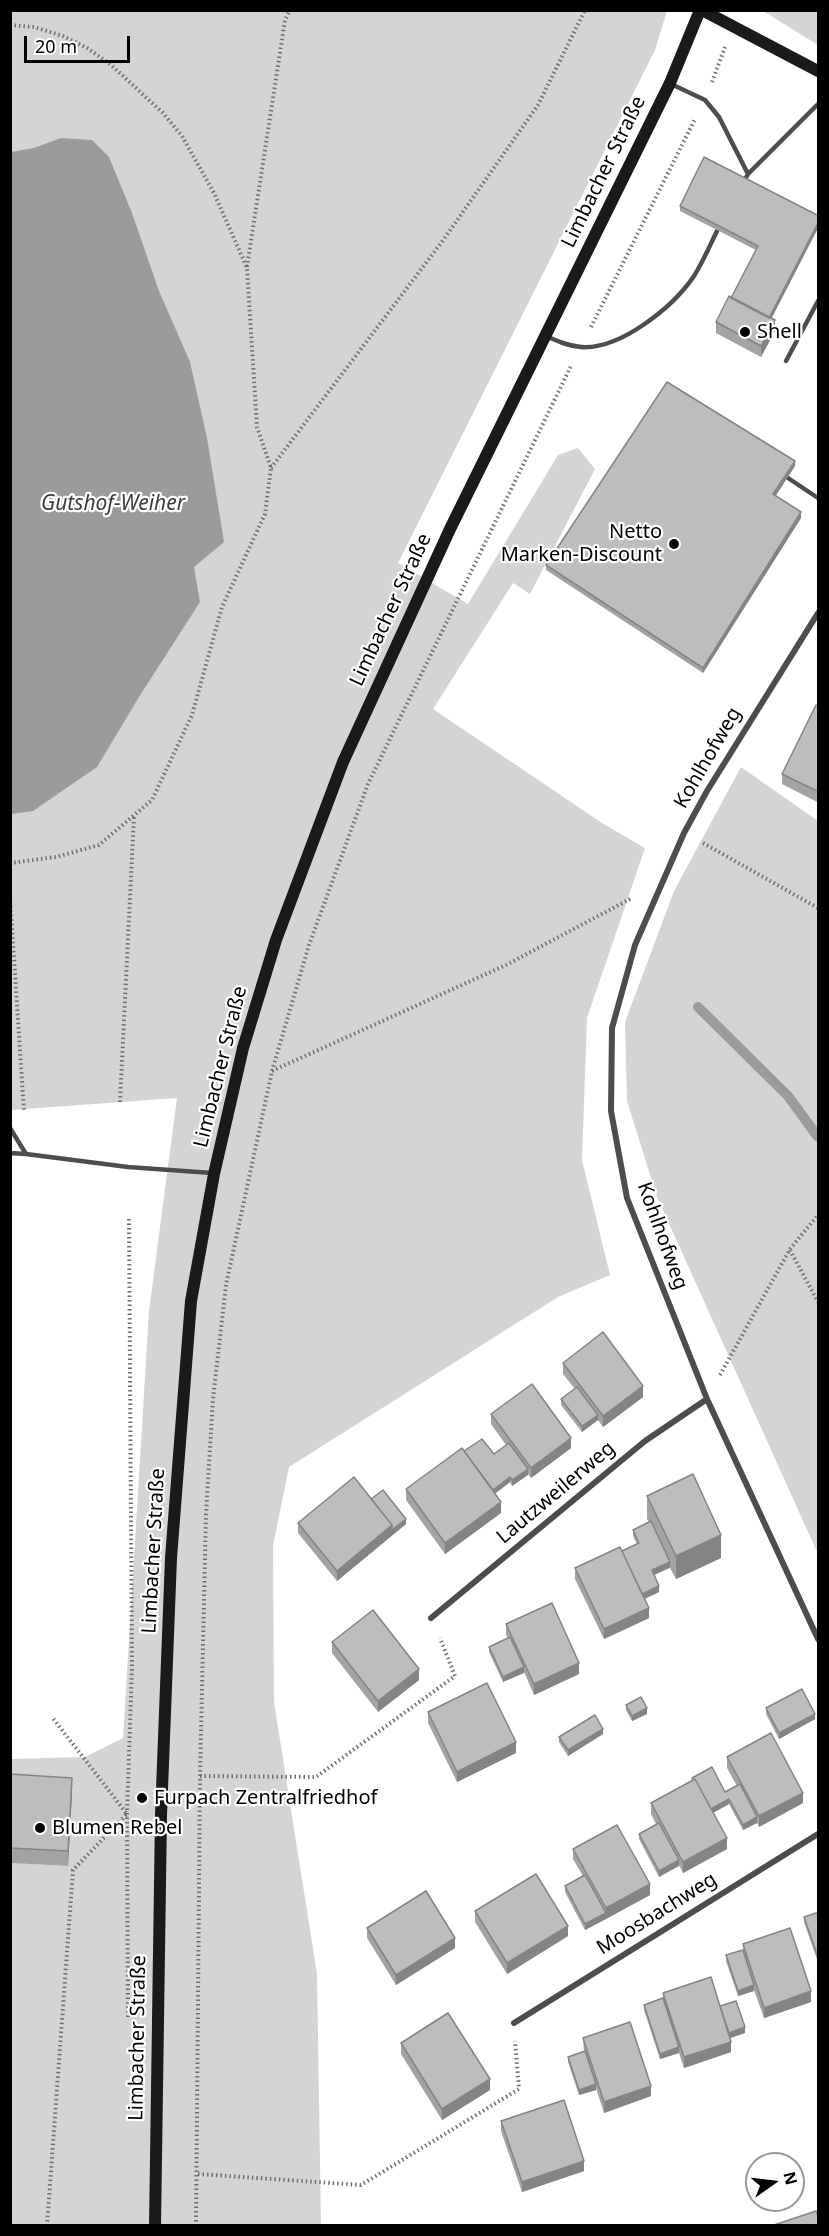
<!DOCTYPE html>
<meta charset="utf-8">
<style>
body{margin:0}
#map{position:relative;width:829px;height:2236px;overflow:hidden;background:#fff;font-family:"Noto Sans",sans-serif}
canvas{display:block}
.frame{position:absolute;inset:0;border:12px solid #000;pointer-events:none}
.north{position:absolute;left:745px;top:2152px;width:60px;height:60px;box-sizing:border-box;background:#fff;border:2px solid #999;border-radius:50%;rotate:76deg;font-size:16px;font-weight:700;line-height:24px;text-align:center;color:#000}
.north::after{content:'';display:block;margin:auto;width:21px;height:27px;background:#000;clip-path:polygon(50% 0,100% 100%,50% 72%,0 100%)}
.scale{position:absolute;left:24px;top:36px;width:106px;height:27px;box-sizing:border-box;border:3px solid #000;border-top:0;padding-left:8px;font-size:18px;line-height:21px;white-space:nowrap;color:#000;-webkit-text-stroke:4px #fff;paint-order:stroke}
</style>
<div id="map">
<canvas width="829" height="2236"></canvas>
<div class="frame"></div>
<div class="north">N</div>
<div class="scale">20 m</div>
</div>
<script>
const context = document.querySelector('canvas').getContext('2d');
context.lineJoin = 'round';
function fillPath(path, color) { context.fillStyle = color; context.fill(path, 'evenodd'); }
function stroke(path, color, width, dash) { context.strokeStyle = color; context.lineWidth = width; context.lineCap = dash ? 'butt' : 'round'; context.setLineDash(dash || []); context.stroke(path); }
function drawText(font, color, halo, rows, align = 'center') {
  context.font = font + ' "Noto Sans",sans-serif'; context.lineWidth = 4.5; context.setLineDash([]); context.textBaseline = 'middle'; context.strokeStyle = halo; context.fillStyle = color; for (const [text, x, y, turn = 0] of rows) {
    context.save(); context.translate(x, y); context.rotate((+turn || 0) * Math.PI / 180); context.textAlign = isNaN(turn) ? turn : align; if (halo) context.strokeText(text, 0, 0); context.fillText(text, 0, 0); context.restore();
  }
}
fillPath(new Path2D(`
 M11 11H667L655 50 398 563 468 604 558 455 578 448 595 469 530 594 513 583 433 709 602 823 645 848 587 1018 582 1160 610 1275 558 1297 289 1467 273 1546 274 1702 317 1974 321 2225H11V1863L67 1866 72 1794 11 1789V1759L85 1757 123 1738 149 1311 177 1098 11 1110Z
 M763 11H818V45Z
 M741 767 818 821V1554L657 1197 627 1101 625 1022 674 891Z`), '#d4d4d4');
fillPath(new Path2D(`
 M61 138 92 140 109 157 132 213 159 291 190 362 207 438 224 542 194 567 200 602 139 697 97 767 33 811 11 814V152L34 148Z`), '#9b9b9b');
stroke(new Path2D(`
 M698 1007 788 1096 818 1137`), '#9b9b9b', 10);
stroke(new Path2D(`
 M10 12 14 10
 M10 25 34 27 63 36 87 48 110 64 163 113 182 136 214 193 247 268 257 427 271 468 265 514 222 607 192 715 152 800 99 845 56 857 10 863
 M712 82 725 47
 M247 267 285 20 290 10
 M591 327 695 119
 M271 468 444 239 538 105 585 10
 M703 843 818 908
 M10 897 24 1112
 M272 1071 506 965 632 898
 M120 1102 134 816
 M790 1250 818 1302
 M720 1375 790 1249 818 1215
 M200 1776 316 1777 455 1676 440 1638
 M128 2017 127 1814 132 1667 129 1216
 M198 2174 361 2185 519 2089 515 2041
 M47 2226 73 1870 127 1814 52 1717
 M196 2226 200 1776 206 1514 213 1399 226 1285 272 1071 309 945 368 784 571 366`), '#6f6f6f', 4, [1.5, 3]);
stroke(new Path2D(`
 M671 84 705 100 719 117 748 174
 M743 183 748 174 818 104
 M546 336C557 341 568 346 581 347 620 350 673 307 694 276 703 262 710 245 717 231
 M786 361 818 301
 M788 478 818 498
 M10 1128 26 1154 128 1167 212 1173
 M10 1153 26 1154`), '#4d4d4d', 4.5);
stroke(new Path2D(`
 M818 613 707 791 684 833 635 945 612 1028 611 1111 627 1198 707 1399 818 1639
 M431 1618 645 1441 707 1399
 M514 2023 818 1834`), '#4d4d4d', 6);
stroke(new Path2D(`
 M702 10 818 71
 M155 2226 161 1815 171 1558 191 1301 214 1174 243 1048 276 940 343 762 450 529 670 83 700 10`), '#1a1a1a', 12);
fillPath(new Path2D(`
 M680 206 819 216V226L771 319 775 331 761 357 716 333V322L731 298 756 250 680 211Z
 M795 466 775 496 801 518 703 673 546 570V565Z
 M819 707V803L782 784V774Z
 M563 1363 643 1397 603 1427 598 1420 582 1432 561 1405V1399L575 1389 563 1374Z
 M491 1414 571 1448 531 1478 528 1474 512 1486 510 1482 495 1494 501 1513 445 1554 406 1500V1489L464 1451 494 1454 506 1445 491 1424Z
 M647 1496 721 1558 676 1579 670 1568 654 1575 659 1592 645 1599 649 1618 604 1639 575 1579V1568L622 1551 637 1544 633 1536V1530L649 1522 647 1519Z
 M371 1499 406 1524 337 1581 298 1533V1523Z
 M506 1624 579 1674 534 1695 524 1672 503 1682 489 1652V1647L508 1638 506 1635Z
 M332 1642 419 1680 378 1712 332 1653Z
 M626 1705 647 1714 632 1721 626 1710Z
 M766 1708 815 1719 779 1739 766 1714Z
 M428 1712 516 1753 457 1782 428 1723Z
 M603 1734 568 1756 559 1742V1737Z
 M727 1757 803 1803 759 1827 757 1823 743 1830 729 1804 713 1813 727 1849 683 1873 679 1865 659 1877 639 1839V1834L656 1824 651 1814V1803L692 1781V1778L725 1792 737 1786 727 1768Z
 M10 1774 72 1793 68 1866 10 1863Z
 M573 1849 650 1895 585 1930 565 1892V1886L583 1876 573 1859Z
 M475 1911 568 1936 507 1974 475 1922Z
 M819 1912V1965L804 1922V1917Z
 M367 1928 455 1948 396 1985 367 1938Z
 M743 1944 811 2002 764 2018 754 1990V1991L738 1996 726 1961V1955L743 1950Z
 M663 1993 720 2006 745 2033 730 2038 731 2052 684 2068 679 2053 660 2059 644 2010V2005L663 1998Z
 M583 2038 651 2096 604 2113 596 2088V2090L579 2095 568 2062V2057L584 2052Z
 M401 2043 490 2090 442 2120 401 2054Z
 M501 2121 584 2171 522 2192 501 2131Z`), '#a3a3a3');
fillPath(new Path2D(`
 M819 221V226L767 327V322Z
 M775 320V331L761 357V346Z
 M795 461V466L773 500V494Z
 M801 512V518L703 673V668Z
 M643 1386V1397L603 1427V1416Z
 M598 1415V1420L582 1432V1426Z
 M571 1438V1448L531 1478V1468Z
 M528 1469V1475L512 1486V1480Z
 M510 1477V1482L490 1497V1492Z
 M501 1502V1513L445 1554V1543Z
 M406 1519V1524L337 1581V1571L392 1525Z
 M721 1535V1558L676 1579V1556Z
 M670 1562V1567L652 1576V1570Z
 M659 1586V1592L641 1600V1595Z
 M649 1608V1618L604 1639V1629Z
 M579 1663V1674L534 1695V1684Z
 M524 1667V1673L503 1682V1677Z
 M419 1669V1680L378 1712V1701Z
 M647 1708V1714L632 1721V1716Z
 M815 1714V1719L779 1739V1733Z
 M603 1729V1734L568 1756V1750Z
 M516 1742V1753L457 1782V1772Z
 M72 1778V1793L68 1866V1851Z
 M803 1793V1803L759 1827V1816Z
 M729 1799V1804L709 1815V1810Z
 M757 1817V1823L743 1830V1825Z
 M727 1838V1849L683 1873V1862Z
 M679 1860V1866L659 1877V1871Z
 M650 1884V1895L606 1919V1908Z
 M606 1913V1919L585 1930V1924Z
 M568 1926V1936L507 1974V1963Z
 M455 1938V1948L396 1985V1975Z
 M754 1985V1991L738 1996V1991Z
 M811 1991V2002L764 2018V2008Z
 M745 2027V2033L727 2039V2033Z
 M731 2042V2052L684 2068V2057Z
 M679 2047V2053L660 2059V2054Z
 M490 2079V2090L442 2120V2109Z
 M596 2084V2090L579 2095V2090Z
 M651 2086V2096L604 2113V2102Z
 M584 2161V2171L522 2192V2182Z`), '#848484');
const building = new Path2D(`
 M704 157 819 216V221L769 318 731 298 758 246 680 206Z
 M729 296 775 320 761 346 716 322Z
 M667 382 795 461 773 494 801 512 703 668 546 565Z
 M816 705 819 707V792L782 774Z
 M603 1332 643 1386 603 1416 563 1363Z
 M532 1384 571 1438 531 1468 491 1414Z
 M577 1387 598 1415 582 1426 561 1399Z
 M482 1439 494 1454 509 1443 528 1469 512 1480 510 1477 493 1490 464 1451Z
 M462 1448 501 1502 445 1543 406 1489Z
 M693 1474 721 1535 676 1556 647 1496Z
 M354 1477 392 1525 337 1571 298 1523Z
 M383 1490 406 1519 392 1530V1525L371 1499Z
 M651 1521 670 1562 652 1570 659 1586 642 1594 622 1551 639 1543 633 1530Z
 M620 1547 649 1608 604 1629 575 1568Z
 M552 1603 579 1663 534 1684 506 1624Z
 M373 1610 419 1669 378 1701 332 1642Z
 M510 1637 524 1667 503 1677 489 1647Z
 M487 1683 516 1742 457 1772 428 1712Z
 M802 1689 815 1714 779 1733 766 1708Z
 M641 1697 647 1708 632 1716 626 1705Z
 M595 1715 603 1729 568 1750 559 1737Z
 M771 1733 803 1793 759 1816 727 1757Z
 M712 1767 725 1792 740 1784 757 1817 743 1825 729 1799 711 1809 695 1779 693 1780 692 1778Z
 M10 1774 72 1778 68 1851 10 1848Z
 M695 1779 727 1838 683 1862 651 1803Z
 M659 1823 679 1860 659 1871 639 1834Z
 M617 1825 650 1884 606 1908 573 1849Z
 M536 1874 568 1926 507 1963 475 1911Z
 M585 1875 606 1913 585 1924 565 1886Z
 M426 1891 455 1938 396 1975 367 1928Z
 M819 1912V1960L804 1917Z
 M790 1928 811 1991 764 2008 743 1944Z
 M743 1950 754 1985 738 1991 726 1955Z
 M711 1977 731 2042 684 2057 663 1993Z
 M663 1998 679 2047 660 2054 644 2005Z
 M736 2001 745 2027 729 2033 720 2006Z
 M448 2013 490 2079 442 2109 401 2043Z
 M630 2022 651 2086 604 2102 583 2038Z
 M585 2051 596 2084 579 2090 568 2057Z
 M564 2100 584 2161 522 2182 501 2121Z
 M816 2211 819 2218V2226H771Z`);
fillPath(building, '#bdbdbd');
stroke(building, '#848484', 1.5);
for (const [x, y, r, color] of [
 [745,332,6,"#000"],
 [674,544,6,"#000"],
 [142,1798,6,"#000"],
 [40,1828,6,"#000"]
]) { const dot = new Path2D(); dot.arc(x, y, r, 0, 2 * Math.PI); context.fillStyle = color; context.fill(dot); stroke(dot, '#fff', 2); }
drawText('20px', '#000', '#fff', [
 ["Limbacher Straße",604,172,-64],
 ["Limbacher Straße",391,610,-65],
 ["Kohlhofweg",708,758,-60],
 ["Limbacher Straße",221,1067,-76],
 ["Kohlhofweg",662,1236,70],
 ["Lautzweilerweg",556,1493,-40],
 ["Limbacher Straße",154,1551,-87],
 ["Moosbachweg",657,1914,-32],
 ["Limbacher Straße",138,2038,-89]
]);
drawText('20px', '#000', '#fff', [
 ["Shell",757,332],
 ["Netto",662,532,"right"],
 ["Marken-Discount",662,555,"right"],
 ["Furpach Zentralfriedhof",154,1798],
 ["Blumen Rebel",52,1828]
], 'left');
drawText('italic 21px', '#3c3c3c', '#fff', [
 ["Gutshof-Weiher",113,504]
]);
</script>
